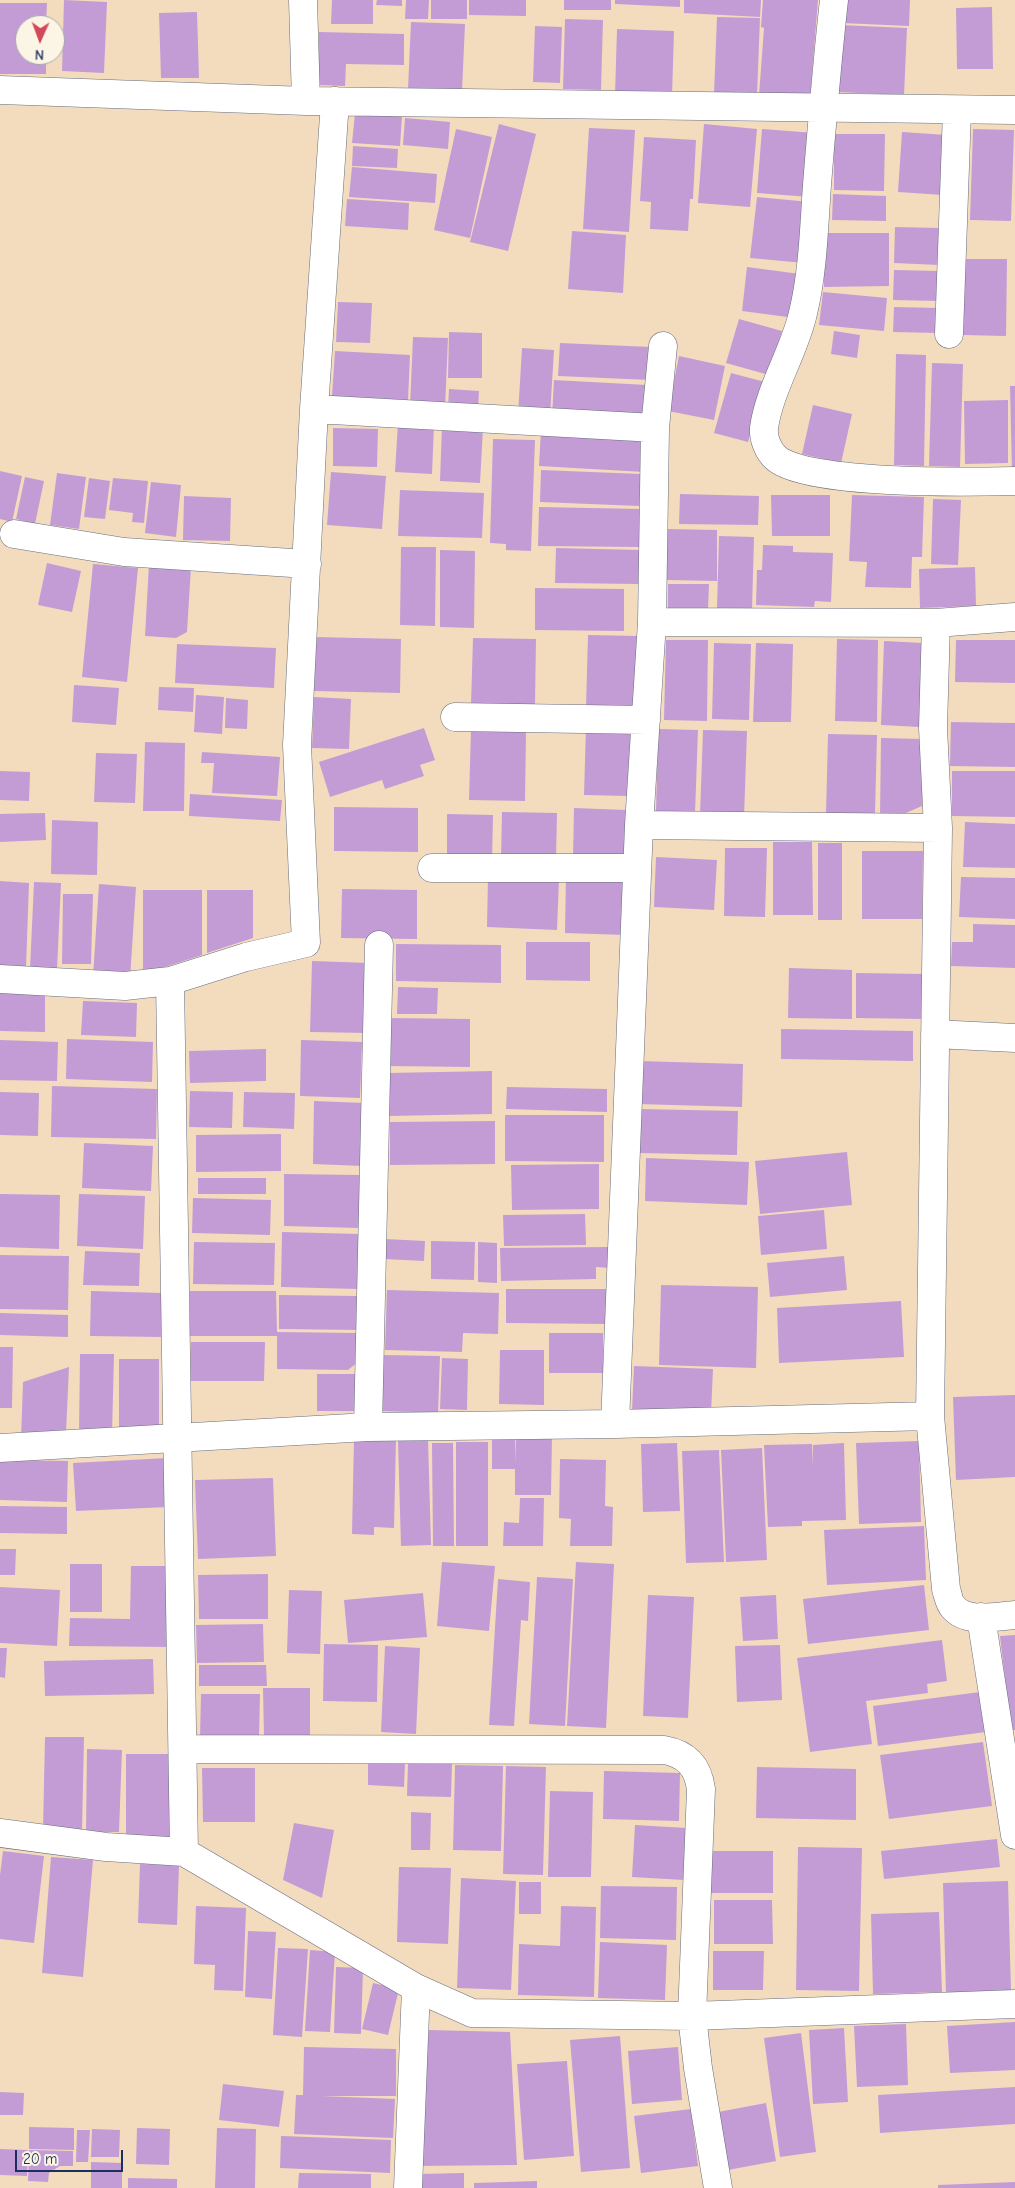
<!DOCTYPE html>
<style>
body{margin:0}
#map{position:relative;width:1015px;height:2188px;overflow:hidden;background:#f3dcbd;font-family:"Comic Neue",sans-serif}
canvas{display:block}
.north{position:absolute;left:15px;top:15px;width:50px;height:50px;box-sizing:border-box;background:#fcf5e5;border:1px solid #a2a6af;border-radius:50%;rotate:182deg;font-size:14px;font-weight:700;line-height:20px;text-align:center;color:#1b2f5e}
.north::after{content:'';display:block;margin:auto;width:18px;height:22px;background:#d1495b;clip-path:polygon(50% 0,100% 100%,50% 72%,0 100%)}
.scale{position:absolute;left:15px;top:2150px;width:108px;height:22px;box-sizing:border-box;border:2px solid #1b2f5e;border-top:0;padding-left:6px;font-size:15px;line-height:18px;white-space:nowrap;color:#1b2f5e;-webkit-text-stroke:4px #fcf5e5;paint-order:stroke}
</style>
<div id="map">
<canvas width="1015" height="2188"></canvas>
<div class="north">N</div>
<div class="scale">20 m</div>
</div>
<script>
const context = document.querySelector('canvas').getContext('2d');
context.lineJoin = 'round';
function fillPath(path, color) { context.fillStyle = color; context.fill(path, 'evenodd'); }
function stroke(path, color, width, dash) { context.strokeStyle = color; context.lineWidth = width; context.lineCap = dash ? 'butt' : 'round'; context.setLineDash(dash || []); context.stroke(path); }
fillPath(new Path2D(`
 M64 0 107 2 104 73 62 71Z
 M332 0H373V24H331Z
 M377 0H402V6L376 5Z
 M406 0H429L428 19H405Z
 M431 0H467V19H431Z
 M469 0H526V16L469 15Z
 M564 0H611V10H564Z
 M615 0H680V7L615 4Z
 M684 0H761L760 17 684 13Z
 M763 0H818L810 99 759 95 764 28 761 27Z
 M842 0H910L909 26 841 23Z
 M0 3H47L46 25H25V55H46V74H0Z
 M992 7 993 69H957L956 8Z
 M197 12 199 78H161L159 13Z
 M717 17 760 18 757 95 714 94Z
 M565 19 603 20 601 90 563 89Z
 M411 22 465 24 462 91 408 89Z
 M840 25 907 28 904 95 837 92Z
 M535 26 562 27 560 83 533 82Z
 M617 29 674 31 672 96 615 95Z
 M319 32 404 34V65L346 64 345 86 318 85Z
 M355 113 402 117 400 146 352 143Z
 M405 118 450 122 448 149 403 145Z
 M499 124 536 134 508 251 470 242Z
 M704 124 757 129 750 207 698 203Z
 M589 128 635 130 629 232 583 229Z
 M456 129 492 137 470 238 434 230Z
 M762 129 815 133 810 197 757 193Z
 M973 129 1014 130 1011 221 970 220Z
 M902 132 947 135 943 195 898 192Z
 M834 134H885L884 191 834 190Z
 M644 137 696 140 693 199H690L688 231 650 229 651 202 640 201Z
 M353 146 398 149 397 168 352 166Z
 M352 167 437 174 435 203 349 197Z
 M833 194 886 196V221L832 220Z
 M757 197 810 202 804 263 750 258Z
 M347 199 409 203 408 230 345 226Z
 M895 227 940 228 939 265 894 263Z
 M572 231 626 235 623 293 568 289Z
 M824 233H889V286L824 287Z
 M964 259H1007L1006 336 963 335Z
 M747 267 800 274 795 318 742 311Z
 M894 270 939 271V301L893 300Z
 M823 292 887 298 884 331 819 325Z
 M338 302 372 303 370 343 336 342Z
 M894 307 940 308 939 333 893 332Z
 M739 319 782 331 769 375 726 363Z
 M834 331 860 335 857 358 831 354Z
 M449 332 482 333V378H448Z
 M413 337 448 338 445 409 410 407Z
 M560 343 651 347 650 380 558 376Z
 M522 348 554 350 550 416 518 415Z
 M335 351 410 355 408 400 332 396Z
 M896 354 926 355 924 466 894 465Z
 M679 356 725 366 714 420 668 411Z
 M932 363 963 364 960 467 929 466Z
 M731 373 765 382 748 442 714 433Z
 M554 380 647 385 646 421 552 417Z
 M1010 386H1015V472H1012Z
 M449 389 479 391 478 409 448 408Z
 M1008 400V463L965 464 964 401Z
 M813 405 852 414 841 463 802 454Z
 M398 423 434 425 432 474 395 472Z
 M442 426 483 428 480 483 440 481Z
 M333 428 378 429 377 467 333 466Z
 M541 430 646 436 644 472 539 466Z
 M493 439 535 440 531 551 506 550V544L490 543Z
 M541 470 641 474 639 506 540 502Z
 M0 471 22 476 12 522 0 519Z
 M331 472 386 476 382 529 327 525Z
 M57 473 86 477 79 529 50 525Z
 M25 477 44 481 35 524 16 519Z
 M89 478 110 481 105 519 84 517Z
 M113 478 148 481 144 523 132 522 133 513 109 510Z
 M151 482 181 485 176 537 145 533Z
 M400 490 484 493 482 538 398 536Z
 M680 494 759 496 758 525 679 524Z
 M771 495H830V536H772Z
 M852 495 924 497 922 557H912L911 588 865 587 867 562 849 561Z
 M184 496 231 498 230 541 183 540Z
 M933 499 961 500 958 565 931 564Z
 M539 507 640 509 639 547 538 546Z
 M667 529 717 530V581L667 580Z
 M719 536 754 537 752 610 717 609Z
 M763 545 793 546V552L833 553 831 602 815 601 814 607 756 605 757 570H762Z
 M401 547H436L435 626 400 625Z
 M556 548 641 550 640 584 555 583Z
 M440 550 475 551 474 628 440 627Z
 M47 563 81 571 72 612 38 605Z
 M93 564 138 568 127 682 82 677Z
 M149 564 191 567 187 632 176 638 145 636Z
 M975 567 976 606 920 608 919 569Z
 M668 584H709L708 610 668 609Z
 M535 588 624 589V631L535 630Z
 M588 635 639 636 637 709 586 707Z
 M315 637 401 639 400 693 314 691Z
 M473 638 536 639 535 705 471 704Z
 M837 639 878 640 877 722 835 721Z
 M666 640H708L707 721 664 720Z
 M956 640H1015V683L955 682Z
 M884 641 923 643 920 727 881 725Z
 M714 643 751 644 749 720 712 719Z
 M756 643 793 644 791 722H753Z
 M177 644 276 648 274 688 175 683Z
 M74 685 119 688 116 725 72 722Z
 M159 687 194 688 193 712 158 710Z
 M196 695 224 697 222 734 194 732Z
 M314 697 351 699 349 749 312 748Z
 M226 698 248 700 247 729 225 728Z
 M951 722 1015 723V767L950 766Z
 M586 727 631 729 628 796 584 795Z
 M424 728 435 760 420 765 424 776 385 789 382 780 330 797 319 762Z
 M658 729 698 730 695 814 656 812Z
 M471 730 526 731 525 801 469 800Z
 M703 730 747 731 744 817 700 815Z
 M828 734 877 735 875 814H826Z
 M881 738 923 739 922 806 899 816H880Z
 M145 742 185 743 184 811H143Z
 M202 752 280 757 277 796 212 793 214 763H201Z
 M96 753 137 754 135 803 94 802Z
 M0 771 30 772 29 801 0 800Z
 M952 771H1015V817L952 816Z
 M190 794 282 800 280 821 189 816Z
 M334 807 418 808V852L334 851Z
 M574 808 626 810 625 859 573 858Z
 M502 812 557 813 556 859 501 858Z
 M45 813 46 840 0 842V814Z
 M447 814 493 815 492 862 447 866Z
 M52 820 98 822 97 875 51 874Z
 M965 822 1015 824V868L963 867Z
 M773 842H812L813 915H773Z
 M818 843H842V920H818Z
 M725 848H767L765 917 724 916Z
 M862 851H923L922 919H862Z
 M656 857 717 860 714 910 654 907Z
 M566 875 626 877 625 935 565 933Z
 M488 877 559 879 557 930 487 927Z
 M961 877 1015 878V919L959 917Z
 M0 881 29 883 26 968 0 967Z
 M34 882 61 883 57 970 30 969Z
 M99 884 136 887 130 979 93 977Z
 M342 889 417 890V939L341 938Z
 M143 890H202V955L143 974Z
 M207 890H253V938L207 953Z
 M63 894H93L91 964H62Z
 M973 924 1015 925V968L951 966 952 942H973Z
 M526 942H590V981L526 980Z
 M396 944 501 945V983L396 981Z
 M312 961 370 963 368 1033 310 1032Z
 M789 968 852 970V1019L788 1018Z
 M856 973 924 974 923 1019 856 1018Z
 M398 987 438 988 437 1014H397Z
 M0 989 45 991V1032L0 1031Z
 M83 1001 137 1003 136 1037 81 1035Z
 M389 1018 470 1019V1067L388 1066Z
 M781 1029 913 1031V1061L781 1059Z
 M67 1039 153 1042 152 1082 66 1079Z
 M0 1040 58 1042 57 1081 0 1080Z
 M301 1040 362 1042 360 1098 300 1096Z
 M266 1049V1081L190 1083 189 1051Z
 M638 1061 743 1064 742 1107 637 1104Z
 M492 1071V1114L389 1116 388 1073Z
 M52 1086 157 1089 156 1139 51 1137Z
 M507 1087 607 1089V1112L506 1109Z
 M190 1091 233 1092 232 1128 189 1127Z
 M0 1092 39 1093 38 1136 0 1135Z
 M244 1092 295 1093 294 1129 243 1127Z
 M314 1101 364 1103 363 1166 313 1164Z
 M639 1109 738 1111 737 1155 638 1153Z
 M505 1115H604V1162L505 1161Z
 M495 1121V1164L390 1165V1122Z
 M281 1134V1171L196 1172V1135Z
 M84 1143 153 1146 151 1191 82 1188Z
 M847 1152 852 1205 760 1214 755 1161Z
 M646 1158 749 1162 747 1205 645 1201Z
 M599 1164V1209L512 1210 511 1165Z
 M284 1174 360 1175 359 1228 284 1226Z
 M198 1178H266V1194H198Z
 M0 1194 60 1195 59 1249 0 1247Z
 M79 1194 145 1196 143 1249 77 1246Z
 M193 1198 271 1200 270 1235 192 1233Z
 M824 1210 827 1249 761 1255 758 1216Z
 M585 1214 586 1245 504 1246 503 1215Z
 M282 1232 360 1234 358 1289 281 1287Z
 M385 1239 425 1241 424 1261 384 1259Z
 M431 1241 475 1242 474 1280 431 1279Z
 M194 1242 275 1243 274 1285 193 1284Z
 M478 1242 497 1243V1283L478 1282Z
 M609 1247 610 1268 596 1267V1279L501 1281 500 1248Z
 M85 1251 140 1253 139 1286 83 1285Z
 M0 1255 69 1256 68 1310 0 1309Z
 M844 1256 847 1290 770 1297 767 1263Z
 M661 1285 758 1287 756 1368 659 1365Z
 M506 1289H607V1324L506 1323Z
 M387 1290 499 1293 498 1334 463 1333 462 1352 385 1350Z
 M91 1291 162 1293 161 1337 90 1336Z
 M190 1291H276L277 1332 359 1333 358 1362 348 1370 277 1369V1336H190Z
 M279 1295 359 1296 358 1330 279 1329Z
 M901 1301 904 1357 779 1363 777 1308Z
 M0 1313 68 1315V1337L0 1335Z
 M549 1333H603V1373H549Z
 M191 1342H265L264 1381H190Z
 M0 1347H13L12 1408H0Z
 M500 1350H544V1405L499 1404Z
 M80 1354H114L112 1435 79 1434Z
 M383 1355 440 1356 438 1413 381 1411Z
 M442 1358 468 1359 467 1410 440 1409Z
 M119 1359H159V1431L119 1432Z
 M634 1366 713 1369 711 1414 632 1411Z
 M69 1367 66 1433 21 1439 23 1382Z
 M317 1374H362L361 1411H317Z
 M1015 1395V1477L956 1480 953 1397Z
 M516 1436H552L551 1495H515V1469H492V1437H515V1464Z
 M354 1438 396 1439 394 1528 374 1527V1535L352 1534Z
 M428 1440 431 1545 401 1546 398 1441Z
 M919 1441 921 1522 859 1524 856 1443Z
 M456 1442H488V1546H456Z
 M432 1443H453L454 1546H433Z
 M677 1443 680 1511 643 1512 641 1444Z
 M844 1443 846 1520 802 1521V1526L768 1527 764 1445 812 1444 813 1466V1445Z
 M762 1448 767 1560 726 1562 721 1450Z
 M719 1450 724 1562 686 1563 682 1451Z
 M167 1458 169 1507 76 1511 73 1463Z
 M560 1459 606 1460 605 1506 613 1507 612 1546H570L571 1519 559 1518Z
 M0 1460 68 1461 67 1502 0 1500Z
 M273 1478 276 1556 198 1559 195 1480Z
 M520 1498H544L543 1546H503L504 1522 519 1523Z
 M0 1506 67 1507V1534L0 1533Z
 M924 1526 926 1580 827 1585 824 1530Z
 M0 1549H16L15 1575H0Z
 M442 1562 495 1566 489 1631 437 1626Z
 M576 1562 614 1564 606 1728 567 1726Z
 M70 1564H102V1612H70Z
 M131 1566H171L170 1647 69 1646 70 1618 130 1619Z
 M268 1574V1619H199L198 1575Z
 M537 1577 573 1579 565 1726 529 1724Z
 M498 1579 530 1582 528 1621 521 1620 514 1726 489 1725Z
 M924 1585 929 1630 808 1644 803 1599Z
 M0 1587 60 1590 57 1646 0 1643Z
 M289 1590 322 1591 320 1654 287 1653Z
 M423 1593 427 1637 348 1643 344 1600Z
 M648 1595 694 1597 688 1718 643 1716Z
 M776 1595 778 1639 743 1641 740 1597Z
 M263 1624 264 1662 197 1663 196 1625Z
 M1015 1635V1730H1011L1000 1636Z
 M942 1640 947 1681 927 1684 928 1693 866 1701 872 1744 810 1752 797 1658Z
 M324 1644 378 1645 377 1702 323 1701Z
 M780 1645 782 1700 737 1702 735 1646Z
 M385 1646 420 1648 416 1734 381 1732Z
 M0 1648H7L5 1678 0 1677Z
 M153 1659 154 1694 45 1696 44 1661Z
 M199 1665H266L267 1686H199Z
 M263 1688H310V1738H264Z
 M980 1692 986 1732 878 1746 873 1706Z
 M201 1694H260L259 1738H200Z
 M45 1737H84L82 1831 43 1830Z
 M983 1742 992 1806 889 1819 880 1755Z
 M87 1749 122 1750 119 1832H86Z
 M126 1754H170V1837L126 1836Z
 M368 1762 405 1763 404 1787 368 1785Z
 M408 1763 452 1764 451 1797 407 1796Z
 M455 1765 503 1766 501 1851 453 1850Z
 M506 1766 546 1767 543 1875 503 1874Z
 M757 1767 856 1769V1820L756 1818Z
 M202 1768H255V1822H203Z
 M604 1771 680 1773 679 1821 603 1819Z
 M550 1791 593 1792 591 1877H548Z
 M411 1812 431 1813 430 1850H411Z
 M294 1823 334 1830 322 1898 283 1880Z
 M635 1825 687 1828 684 1880 632 1877Z
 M997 1839 1000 1867 884 1879 881 1851Z
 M798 1847 862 1848 859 1991 796 1990Z
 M3 1851 44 1856 34 1943 0 1939V1875Z
 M709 1851H773V1893H709Z
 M51 1857 93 1860 83 1977 42 1973Z
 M140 1864 179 1865 177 1925 138 1923Z
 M399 1867 451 1868 448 1944 397 1942Z
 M461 1878 516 1881 511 1990 457 1988Z
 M1008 1881 1011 1991 946 1993 943 1883Z
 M519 1882H541V1914H519Z
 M601 1886 677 1887 676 1940 600 1938Z
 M714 1900H772L773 1944H714Z
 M196 1906 246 1908 243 1991 214 1990 215 1965 194 1964Z
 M561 1906 596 1907 594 1997 518 1995 519 1944 560 1946Z
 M939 1912 942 1992 873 1994 871 1914Z
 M248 1931 276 1932 272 1999 245 1997Z
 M600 1942 667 1945 665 2000 598 1998Z
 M278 1948 308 1949 302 2037 273 2035Z
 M310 1950 335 1952 330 2032 305 2031Z
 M713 1951H764L763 1990H713Z
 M336 1967 363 1968 361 2034 334 2033Z
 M373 1983 399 1989 388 2035 362 2029Z
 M1015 2022V2070L950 2073 947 2026Z
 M906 2024 908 2085 857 2087 854 2026Z
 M844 2028 848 2102 813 2104 809 2030Z
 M429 2030 510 2032 517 2165 417 2166Z
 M801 2033 816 2152 780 2157 764 2038Z
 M620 2036 630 2168 581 2172 570 2040Z
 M304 2047 396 2049V2096H321L395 2099 393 2138 294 2134 296 2095H303Z
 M678 2047 682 2100 632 2104 628 2051Z
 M567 2061 574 2156 524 2160 517 2064Z
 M223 2084 284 2091 279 2127 219 2120Z
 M1015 2087V2124L880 2133 878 2095Z
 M0 2092 24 2093 23 2115H0Z
 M766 2103 776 2161 728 2170 718 2112Z
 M691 2109 698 2166 641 2173 634 2116Z
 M29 2127 74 2128V2150L29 2149Z
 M137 2128 170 2129 169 2165 136 2164Z
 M217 2128 256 2129 255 2188H215Z
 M92 2129 120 2130 119 2157H91Z
 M77 2130H90L88 2162H76Z
 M281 2136 391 2140 390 2173 280 2168Z
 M0 2149 28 2150 27 2176 0 2175Z
 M29 2150 73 2151V2166H60L49 2173 48 2182 28 2181Z
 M91 2162 122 2163V2188H91Z
 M299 2173 371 2174V2188H298Z
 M464 2173V2188H418V2174Z
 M128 2178 177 2179V2188H128Z
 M537 2181V2188H474V2183Z
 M1015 2182V2188H938V2185Z`), '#c39cd6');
const street = new Path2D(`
 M303 0 306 101
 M834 0C827 62 822 123 817 185 814 227 813 272 803 313 795 350 769 390 764 428 763 438 768 451 776 458 806 485 971 482 1015 481
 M0 90 306 101 1015 110
 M949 334 957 111
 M314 409 655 428
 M14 534 124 552 307 564
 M652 622 936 623 1015 617
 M936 623 933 728 938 828 930 1416 946 1589C948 1595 949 1603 953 1607 967 1624 997 1616 1015 1615
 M455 717 646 720
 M639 825 938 828
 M432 868H637
 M379 945 368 1427 615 1424 930 1416
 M0 979 125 986 170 981 246 957 306 943 297 745 314 409 335 101
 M170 981 184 1852
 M935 1034 1015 1038
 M615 1424 639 825 652 622 655 428 663 346
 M0 1448 368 1427
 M981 1617 1015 1835
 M183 1749 664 1750C687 1754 698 1767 701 1789L692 2016 698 2068 718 2188
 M0 1833 106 1847 184 1852 416 1988 472 2013 692 2016 1015 2004
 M408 2188 416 1988`);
stroke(street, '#676c7f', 29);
stroke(street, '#fff', 28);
</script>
